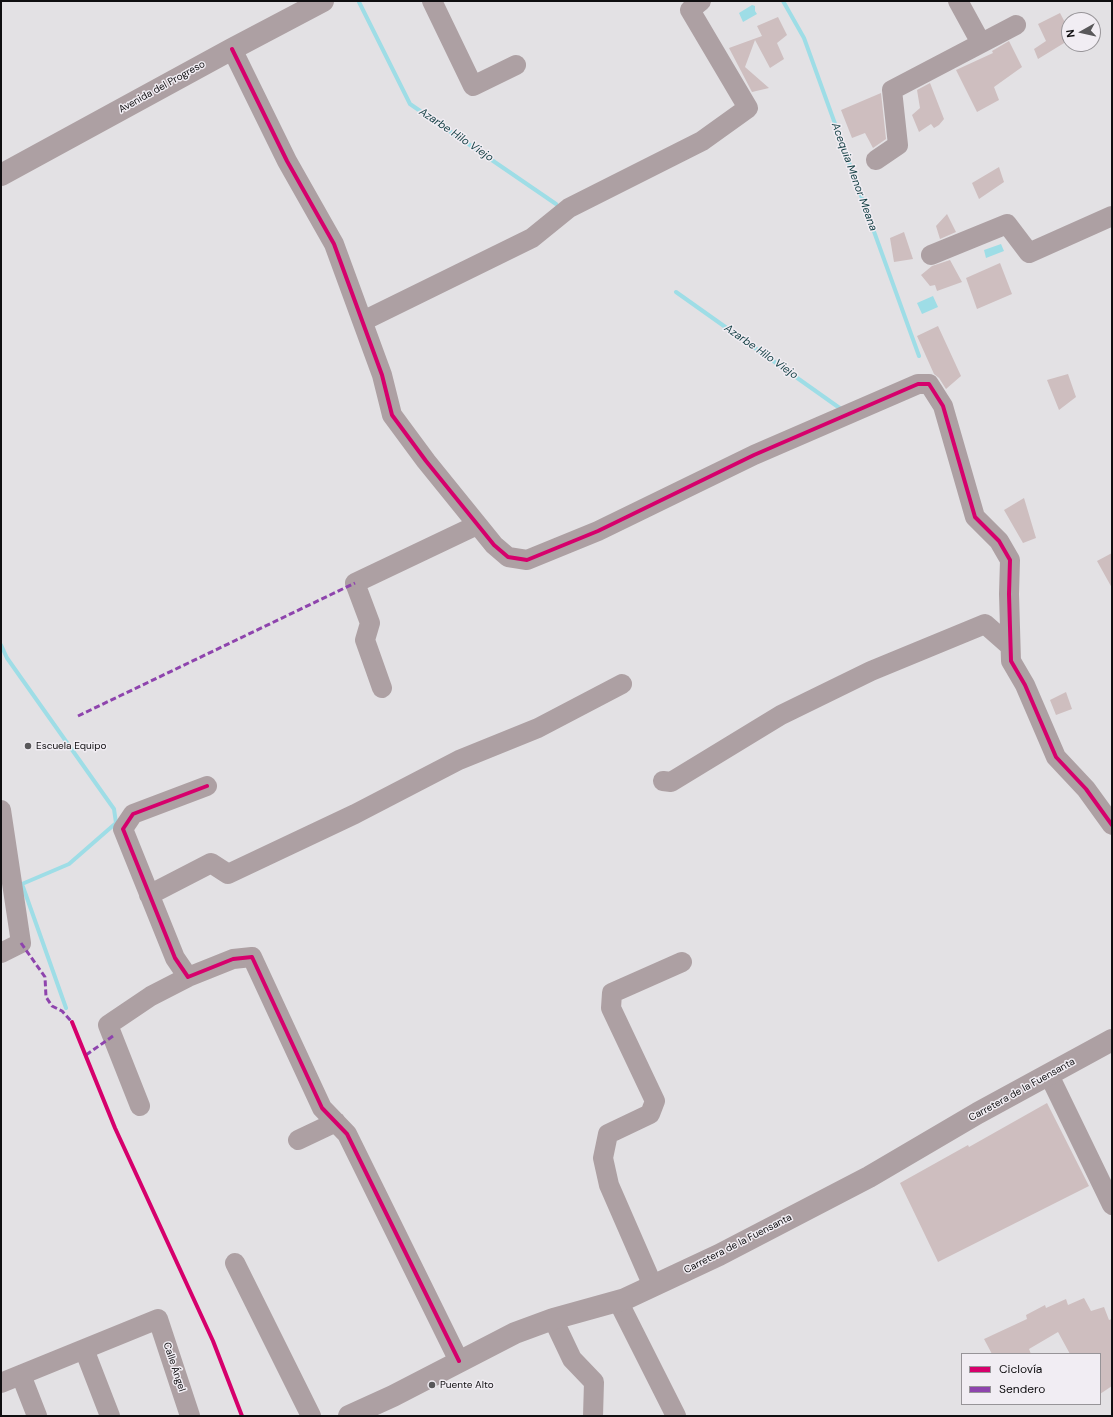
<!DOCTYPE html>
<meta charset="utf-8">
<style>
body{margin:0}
#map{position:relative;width:1113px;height:1417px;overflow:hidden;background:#e3e1e4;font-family:"DM Sans",sans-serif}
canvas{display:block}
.frame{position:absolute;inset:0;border:2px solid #0f0e10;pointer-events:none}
.legend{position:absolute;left:961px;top:1353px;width:140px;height:52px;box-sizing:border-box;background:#f1edf3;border:1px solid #979498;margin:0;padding:5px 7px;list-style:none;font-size:12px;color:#0f0e10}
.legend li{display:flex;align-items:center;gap:8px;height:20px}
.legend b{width:20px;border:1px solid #979498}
.north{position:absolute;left:1061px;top:12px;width:40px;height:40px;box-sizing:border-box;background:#f1edf3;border:1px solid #979498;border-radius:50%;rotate:262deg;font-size:11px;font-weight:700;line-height:16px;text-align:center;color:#0f0e10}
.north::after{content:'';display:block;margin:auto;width:14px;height:18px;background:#59585a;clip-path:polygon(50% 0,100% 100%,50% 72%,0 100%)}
</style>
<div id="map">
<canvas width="1113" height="1417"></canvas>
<div class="frame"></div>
<ul class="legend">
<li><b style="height:5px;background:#d6006c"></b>Ciclovía</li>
<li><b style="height:5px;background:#8e44ad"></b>Sendero</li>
</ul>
<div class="north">N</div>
</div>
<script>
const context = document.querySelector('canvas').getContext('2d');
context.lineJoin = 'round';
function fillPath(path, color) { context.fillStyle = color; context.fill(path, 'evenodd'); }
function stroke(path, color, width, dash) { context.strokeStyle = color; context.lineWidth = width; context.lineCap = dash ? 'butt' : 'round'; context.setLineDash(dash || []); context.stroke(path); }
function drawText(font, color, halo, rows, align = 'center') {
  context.font = font + ' "DM Sans",sans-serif'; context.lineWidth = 3; context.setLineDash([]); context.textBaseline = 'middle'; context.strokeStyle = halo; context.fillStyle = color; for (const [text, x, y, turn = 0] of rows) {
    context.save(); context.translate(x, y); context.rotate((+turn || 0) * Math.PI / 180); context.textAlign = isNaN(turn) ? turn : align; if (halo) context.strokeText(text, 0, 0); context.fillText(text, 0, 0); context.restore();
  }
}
fillPath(new Path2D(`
 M752 5 755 6V11L757 14 743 22 739 13Z
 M1001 244 1004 251 986 258 984 250Z
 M933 296 938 307 922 314 917 303Z`), '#9edde6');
stroke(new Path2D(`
 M783 1 804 38 919 356
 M359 2 410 104 556 204
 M676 292 841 409 842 412
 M1 645 7 658 114 809 116 823 69 864 22 884 66 1008`), '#9edde6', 4);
fillPath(new Path2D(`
 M1060 13 1069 30V40L1038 59 1034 49 1046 41 1038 24Z
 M778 17 787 35 777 43 784 59 770 68 755 40 745 67 769 88 752 92 729 48 762 36 757 26Z
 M1009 41 1022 67 994 87 999 100 977 112 956 70 993 53 992 51Z
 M930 83 944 119 939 125 934 128 931 124 919 132 912 115 920 108 917 90Z
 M881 93 886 139 873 148 865 133 852 138 841 110Z
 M999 167 1004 182 979 199 972 183Z
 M947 214 956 232 940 239 936 226Z
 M904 232 913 259 894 262 890 238Z
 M950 260 962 282 937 291 935 285 930 286 921 275 932 266Z
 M1000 263 1012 294 977 309 966 278Z
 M938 326 961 376 946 389 939 378 934 374 917 336Z
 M1068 374 1076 397 1059 410 1047 380Z
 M1024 498 1036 538 1023 543 1004 510Z
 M1112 553V588L1097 561Z
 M1066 692 1072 709 1056 715 1050 700Z
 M1047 1103 1089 1186 938 1262 900 1183 968 1145 969 1147Z
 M1084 1298 1091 1311 1104 1307 1109 1320 1112 1319V1386L1100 1394V1354H1070L1058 1332 1029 1349 1031 1354H992L984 1339 1027 1319 1026 1315 1045 1305 1046 1308 1066 1299 1068 1305Z`), '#cebebf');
stroke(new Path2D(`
 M432 1 473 86 516 65
 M958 1 981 43
 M232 49 287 161 334 244 382 375 392 415 426 461 494 545 508 557 527 560 598 531 754 455 918 384H929L943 406 975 517 999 541 1010 560 1009 594 1011 661 1025 685 1056 757 1086 789 1112 825
 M876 160 898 145 892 90 1016 25
 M931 255 1007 224 1029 253 1112 216
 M363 321 532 238 569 208 702 141 748 108 690 10 701 1
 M382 688 365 640 370 623 355 583 477 525
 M663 781 671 782 781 715 871 671 985 624 1010 646
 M207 786 133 814 123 829 175 958 188 977 233 959 252 957 322 1108 347 1134 459 1361
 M1 810 21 943 1 953
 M149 895 211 863 228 874 355 814 459 760 538 728 622 684
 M1049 1075 1112 1205
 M140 1106 108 1025 151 996 188 977
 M298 1140 336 1122
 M235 1263 311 1416
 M653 1286 609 1185 603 1158 608 1134 650 1114 655 1101 611 1008 612 993 682 962
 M618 1301 676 1416
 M553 1319 572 1359 594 1382 593 1416
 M84 1349 110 1416
 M21 1375 37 1416
 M1 1383 158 1319 190 1416`), '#ada0a3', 20);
stroke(new Path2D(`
 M1 175 232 49 323 1
 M349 1416 393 1396 515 1333 553 1319 625 1299 719 1255 869 1177 978 1113 1112 1040`), '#ada0a3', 22);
stroke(new Path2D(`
 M78 716 355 583
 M21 943 45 977 46 997 52 1006 62 1011 72 1022
 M86 1055 113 1036`), '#8e44ad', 3, [6, 3]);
stroke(new Path2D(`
 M232 49 287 161 334 244 382 375 392 415 426 461 494 545 508 557 527 560 598 531 754 455 918 384H929L943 406 975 517 999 541 1010 560 1009 594 1011 661 1025 685 1056 757 1086 789 1112 825
 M207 786 133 814 123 829 175 958 188 977 233 959 252 957 322 1108 347 1134 459 1361
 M72 1022 115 1128 213 1341 242 1416`), '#d6006c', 4);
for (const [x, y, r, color] of [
 [28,746,4,"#59585a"],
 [432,1385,4,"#59585a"]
]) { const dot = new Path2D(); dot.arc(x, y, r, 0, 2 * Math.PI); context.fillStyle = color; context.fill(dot); stroke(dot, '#f1edf3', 1.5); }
drawText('10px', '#0f0e10', '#f1edf3', [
 ["Avenida del Progreso",162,87,-29],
 ["Carretera de la Fuensanta",1022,1090,-29],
 ["Carretera de la Fuensanta",738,1244,-27],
 ["Calle Ángel",174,1367,72]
]);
drawText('10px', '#0f0e10', '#f1edf3', [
 ["Escuela Equipo",36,746],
 ["Puente Alto",440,1385]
], 'left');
drawText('italic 11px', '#103c41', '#f1edf3', [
 ["Azarbe Hilo Viejo",456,135,34],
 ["Acequia Menor Meana",854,177,70],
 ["Azarbe Hilo Viejo",761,352,35]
]);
</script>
